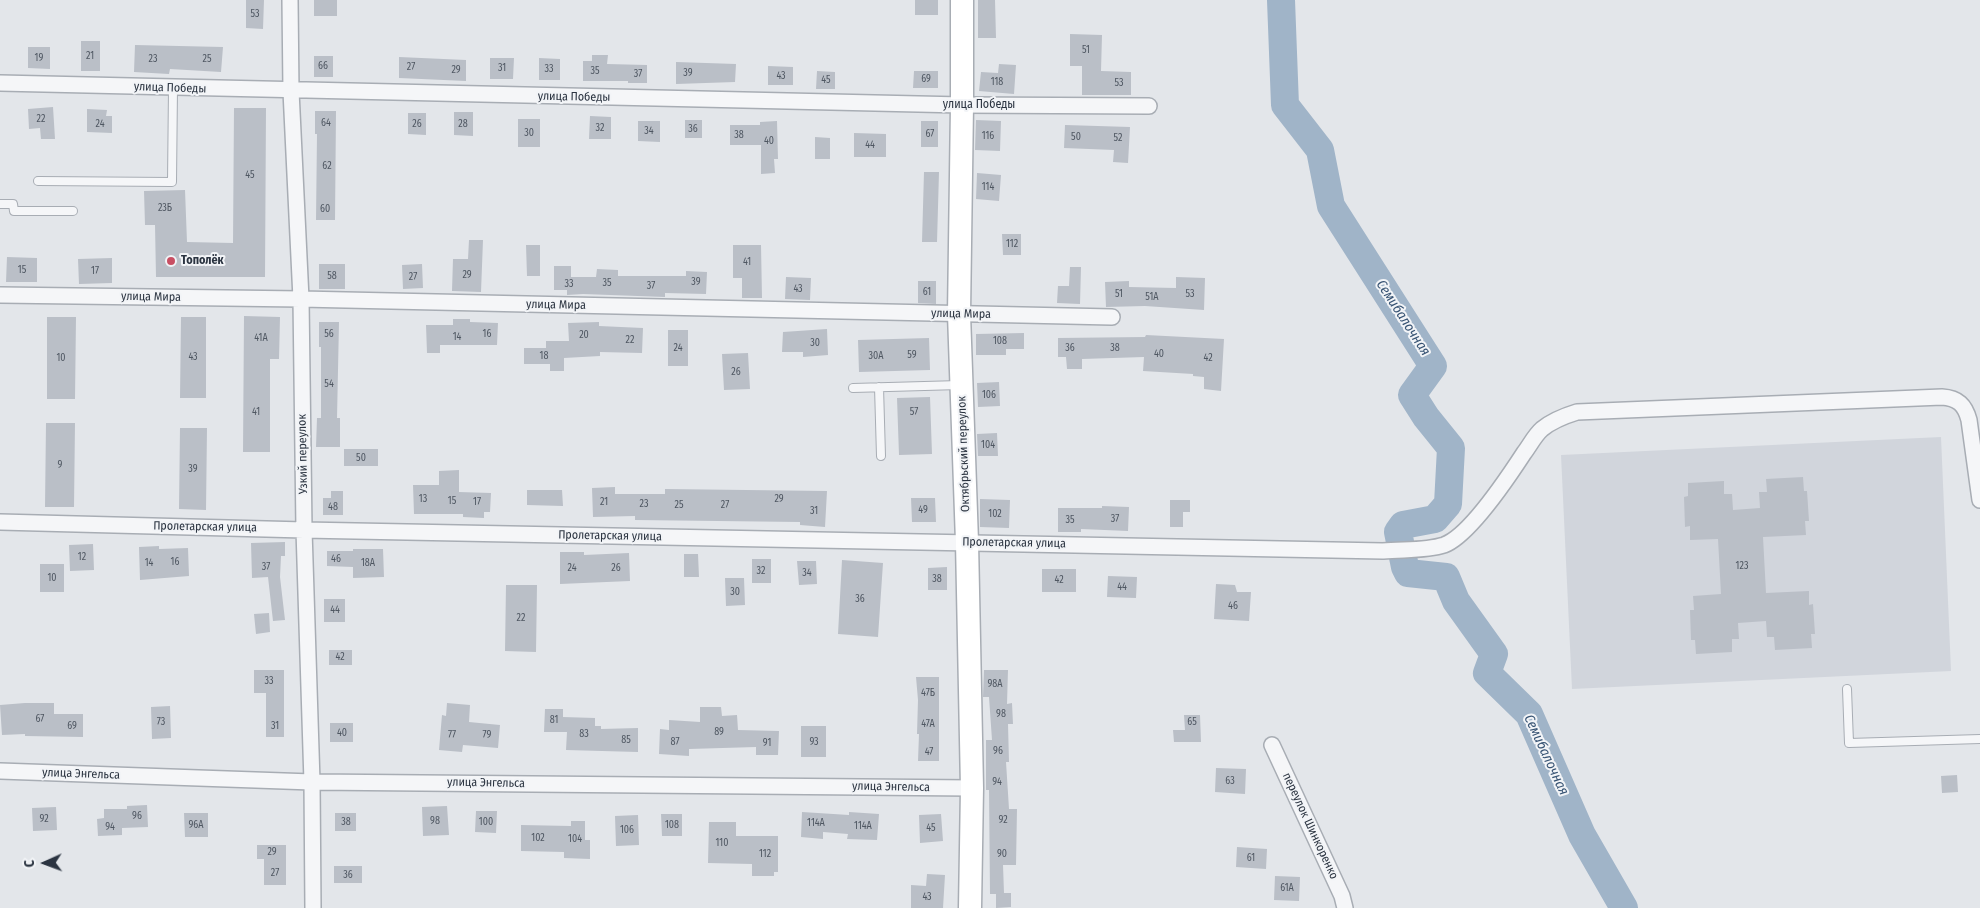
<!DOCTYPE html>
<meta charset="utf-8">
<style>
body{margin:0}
#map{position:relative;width:1980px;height:908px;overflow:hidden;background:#e3e6ea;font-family:"Fira Sans Condensed",sans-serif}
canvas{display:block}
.north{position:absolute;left:20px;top:838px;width:50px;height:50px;-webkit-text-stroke:4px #f2f4f7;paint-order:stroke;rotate:268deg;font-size:14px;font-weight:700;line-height:20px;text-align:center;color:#2b3441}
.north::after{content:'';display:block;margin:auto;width:18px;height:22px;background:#2b3441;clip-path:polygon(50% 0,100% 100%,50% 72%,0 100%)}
</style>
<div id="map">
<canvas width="1980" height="908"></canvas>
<div class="north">С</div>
</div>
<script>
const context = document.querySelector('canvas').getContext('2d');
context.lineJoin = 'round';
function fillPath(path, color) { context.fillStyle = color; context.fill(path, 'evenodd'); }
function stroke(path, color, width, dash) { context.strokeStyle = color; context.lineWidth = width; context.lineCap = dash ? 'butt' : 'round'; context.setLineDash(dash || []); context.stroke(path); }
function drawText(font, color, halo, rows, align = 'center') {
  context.font = font + ' "Fira Sans Condensed",sans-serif'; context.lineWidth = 4; context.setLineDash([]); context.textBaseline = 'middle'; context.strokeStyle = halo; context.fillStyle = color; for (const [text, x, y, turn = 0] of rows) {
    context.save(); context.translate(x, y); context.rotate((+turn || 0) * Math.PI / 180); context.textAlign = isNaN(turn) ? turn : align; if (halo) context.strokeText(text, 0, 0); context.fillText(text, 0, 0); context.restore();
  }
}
fillPath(new Path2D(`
 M1941 437 1951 671 1572 689 1561 455Z`), '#d1d5dc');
stroke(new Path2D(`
 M1281 0 1285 105 1320 150 1331 206 1433 366 1412 395 1426 417 1451 448 1448 504 1435 519 1403 525 1398 532 1405 567 1408 573 1446 577 1456 601 1494 654 1487 673 1529 714 1582 835 1624 908`), '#a0b4c8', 28);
fillPath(new Path2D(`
 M246 0H264L263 29 246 28Z
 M314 0H337V16H314Z
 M915 0H938V15H915Z
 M978 0H995L996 38H978Z
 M1070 34 1102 35 1101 71 1131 72V95H1082V66H1070Z
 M81 41H100V71H81Z
 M135 45 223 47 221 72 170 69 169 74 134 72Z
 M28 47H50V69L28 68Z
 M592 55H608L607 64 647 65V83H628V81H583V61H592Z
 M314 56H333V77H314Z
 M399 57 466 60V81L399 78Z
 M490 58H514L513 79H490Z
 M539 58 560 59V80H539Z
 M676 62 736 64 735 82 676 84Z
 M999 64 1016 65 1014 94 979 91 981 72 998 73Z
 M768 66 793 67V85H768Z
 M817 71 835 72V89H816Z
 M914 71H938V88H913Z
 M53 107 55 139H41L40 128 29 129 28 109Z
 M234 108H266L265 277H156L155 225H145L144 191 185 190 187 242 233 243Z
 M87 109 107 110 106 116H112V133L87 132Z
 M315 111H336L335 220H316L317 134H315Z
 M454 112H473V136L454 135Z
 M408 113H426V135L408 134Z
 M590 116 611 117V139H589Z
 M518 119H540V147H518Z
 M685 120H702V138H685Z
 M976 120 1001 121 1000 151 975 150Z
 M638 121H660V142L638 141Z
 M777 121 778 159H774L775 173 761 174V145H730V125H760V122Z
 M921 121H938V147H921Z
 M1065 125 1130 127 1128 163 1113 162 1114 150 1064 148Z
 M854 133 886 134V157H854Z
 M815 137 830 138V159H815Z
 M924 172H939L937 242H922Z
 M977 173 1001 175 999 201 976 199Z
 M1002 234H1021V255H1003Z
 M469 240H483L481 292 452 291 453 259H468Z
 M526 245H540V276H527Z
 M733 245H761L762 298H742V278H733Z
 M7 257 37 258V282H6Z
 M112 258V283L79 284 78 259Z
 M319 264H345V289H319Z
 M422 264 423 288 403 289 402 265Z
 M554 266H571V277H596L597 269 618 270V276H686V271L707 272 706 294 665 293V297L583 294 567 295V290H554Z
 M1070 267H1081L1080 304 1057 303 1058 286H1069Z
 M786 277 811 278 810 300 785 299Z
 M1176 277 1205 278 1204 310 1145 306 1106 307 1105 282 1129 281V287L1176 288Z
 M918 281H936V304L918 303Z
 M244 316 280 317 279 359H270V452H243Z
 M47 317H76L75 399H47Z
 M181 317H206V398H180Z
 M453 319H470V322L498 323 497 345H440V353H427L426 325H453Z
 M319 322H339L337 418H340V447H316L317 418H321V347H319Z
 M599 322V326L643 328 642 353 600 352V356L564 358V371H550V364H524V348H546V341H569L568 323Z
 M827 329 828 355 803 357V352H782L783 332Z
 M668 330H688V366H668Z
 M1024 333V349H1006V355H976V334Z
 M1146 335 1224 339 1221 391 1204 389V377L1193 376V374L1143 371 1144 357 1082 359V369H1067L1066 357H1058V338L1145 337Z
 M929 338 930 370 859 372 858 340Z
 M748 353 750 389 724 390 722 354Z
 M999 382 1000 406 978 407 977 383Z
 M930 397 932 454 899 455 897 398Z
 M46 423H75L74 507H45Z
 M180 428H207L206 510 179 509Z
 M997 433 998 456H978L977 434Z
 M344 449H378V466H344Z
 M459 470V492L491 493 490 512H484V518L463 517V514H414L413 485H439V471Z
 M1803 477 1804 491H1807L1809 521H1805L1806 535 1763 537 1766 593 1809 591V605L1813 604 1815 634H1811L1812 648 1775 650 1774 637H1767L1766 621 1738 623 1739 639H1732V652L1696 654 1695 640H1691L1690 610H1694L1693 596 1721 594 1718 539 1690 540V526L1685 527 1684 497 1688 496V483L1724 481V494H1732L1733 510 1760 508 1759 492H1767L1766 479Z
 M615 487V494H665V489L827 491 825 527 800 525V522L635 520V516L593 517 592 488Z
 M527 490H562L563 506 527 505Z
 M331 491H343V515H323V498H331Z
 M911 498H935L936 522H912Z
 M980 499 1010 500 1009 528 980 527Z
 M1170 500H1190V512H1183V527H1170Z
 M1102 506 1129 507 1128 531 1081 529V532H1058V508H1102Z
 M285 542V556H281L280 577 285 620 273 621 268 577 252 578 251 543Z
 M93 544 94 570 70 571 69 545Z
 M159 546V549L188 548 189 576 140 580 139 547Z
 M353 549H383L384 577 353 578V567L327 566V551H353Z
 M560 552H584V555L629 553 630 581 560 584Z
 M684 554H698L699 577H684Z
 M752 559H771V583H752Z
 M842 560 883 563 878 637 838 634Z
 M797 561H816L817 584 799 585Z
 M40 564H64V592H40Z
 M947 567V590H928V568Z
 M1042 569H1076V592H1042Z
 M1108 576 1137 577 1136 598 1107 597Z
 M725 578H744L745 605 726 606Z
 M1216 584 1235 585 1237 592H1251L1249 621 1214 619Z
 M506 585H537L536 652 505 651Z
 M324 599H345V622H324Z
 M269 613 270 632 256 634 254 614Z
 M329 650H352V665H329Z
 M254 670H284V737H266V693H254Z
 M984 670H1008L1007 704 1012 703 1013 724H1008L1009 762H1006L1009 809H1017L1016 865H1003L1004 893H1011V907L996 908V894H990L989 790H986V740H992L989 697H983Z
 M916 677H939V761H918L919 734H917L918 700Z
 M25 703H54V714H83V737L25 736V734L2 735 0 705Z
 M447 703 470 705 469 722 500 725 498 748 463 745 462 752 439 750 442 715 446 716Z
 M170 706 171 738 152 739 151 707Z
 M700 707H721L722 716 737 715 738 730 779 731 778 755H756V747L689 749V756L659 754 660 729 669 730V720L700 722Z
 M545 709H563V717L595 718V726H601V729L638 728V752L566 750 567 732H544Z
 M1184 715H1200L1201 742H1174L1173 730H1185Z
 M330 723H353V742H330Z
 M801 726H826V757H801Z
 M1216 768 1246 769 1245 794 1215 792Z
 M1957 775 1958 792 1942 793 1941 776Z
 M147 805 148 827 122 828V835L98 836 97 819 104 818V809H127V806Z
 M447 806 449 835 423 836 422 807Z
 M56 807 57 830 33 831 32 808Z
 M476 811H497L496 833 475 832Z
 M802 812 849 815V812L879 814 877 840 847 839 848 834 823 832V839L801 837Z
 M184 813H208V837H185Z
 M335 813H356V831H335Z
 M661 814H682V836H662Z
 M941 814 943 841 920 843 919 815Z
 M638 815 639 845 616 846 615 816Z
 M571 821H585V840H590V859L564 858V852L521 851V825L571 826Z
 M709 822H736V836H778V872H774V876H752V864L708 863Z
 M257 845H286V885H264V859H257Z
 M1237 847 1267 849 1266 869 1236 867Z
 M334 866H362V883H334Z
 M927 874 945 875 943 908H911V885L926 886Z
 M1275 876 1300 877 1299 901 1274 900Z`), '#babfc7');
const lane = new Path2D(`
 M38 181 172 182 173 88
 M0 204H13L14 211H73
 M879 387 881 456
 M853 388 960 385
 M1847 689 1849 743 1980 739`);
const street = new Path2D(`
 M290 0 291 91 301 299 304 530 312 782 313 908
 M0 83 962 105 1149 106
 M0 295 301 299 1112 317
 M0 522 304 530 1383 551C1403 549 1426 551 1444 545 1469 536 1509 476 1524 453 1530 445 1535 435 1542 429 1553 420 1564 416 1577 412L1942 397C1958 398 1965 405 1969 420L1980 500
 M1272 745 1342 896 1345 908
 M0 771 312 782 972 788`);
const secondary = new Path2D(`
 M962 0V105L959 314 967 542 972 788 970 908`);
stroke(lane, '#a8adb4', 10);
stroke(street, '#a8adb4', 18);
stroke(secondary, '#a8adb4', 25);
stroke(lane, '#f5f6f8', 8);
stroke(street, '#f5f6f8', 15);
stroke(secondary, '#fff', 22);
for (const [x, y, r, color] of [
 [171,261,5,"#c84f63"]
]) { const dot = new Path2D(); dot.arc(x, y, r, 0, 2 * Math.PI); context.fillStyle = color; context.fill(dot); stroke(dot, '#f2f4f7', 2); }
drawText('10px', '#4f5762', null, [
 ["53",255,14],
 ["51",1086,50],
 ["21",90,56],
 ["19",39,58],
 ["23",153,59],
 ["25",207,59],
 ["66",323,66],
 ["27",411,67],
 ["31",502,68],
 ["33",549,69],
 ["29",456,70],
 ["35",595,71],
 ["39",688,73],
 ["37",638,74],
 ["43",781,76],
 ["69",926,79],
 ["45",826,80],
 ["118",997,82],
 ["53",1119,83],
 ["22",41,119],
 ["64",326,123],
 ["24",100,124],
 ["26",417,124],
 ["28",463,124],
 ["32",600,128],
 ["36",693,129],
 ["34",649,131],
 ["30",529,133],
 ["67",930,134],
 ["38",739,135],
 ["116",988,136],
 ["50",1076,137],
 ["52",1118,138],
 ["40",769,141],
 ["44",870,145],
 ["62",327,166],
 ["45",250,175],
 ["114",988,187],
 ["23Б",165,208],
 ["60",325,209],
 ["112",1012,244],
 ["41",747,262],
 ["15",22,270],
 ["17",95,271],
 ["29",467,275],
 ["58",332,276],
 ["27",413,277],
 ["39",696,282],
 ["35",607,283],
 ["33",569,284],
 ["37",651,286],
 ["43",798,289],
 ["61",927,292],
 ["51",1119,294],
 ["53",1190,294],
 ["51А",1152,297],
 ["56",329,334],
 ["16",487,334],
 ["20",584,335],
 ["14",457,337],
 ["41А",261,338],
 ["22",630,340],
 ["108",1000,341],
 ["30",815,343],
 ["24",678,348],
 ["36",1070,348],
 ["38",1115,348],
 ["40",1159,354],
 ["59",912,355],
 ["18",544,356],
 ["30А",876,356],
 ["43",193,357],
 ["10",61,358],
 ["42",1208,358],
 ["26",736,372],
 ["54",329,384],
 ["106",989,395],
 ["41",256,412],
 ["57",914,412],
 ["104",988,445],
 ["50",361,458],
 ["9",60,465],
 ["39",193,469],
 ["13",423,499],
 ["29",779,499],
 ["15",452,501],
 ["17",477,502],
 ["21",604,502],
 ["23",644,504],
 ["25",679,505],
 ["27",725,505],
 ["48",333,507],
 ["49",923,510],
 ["31",814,511],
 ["102",995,514],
 ["37",1115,519],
 ["35",1070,520],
 ["12",82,557],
 ["46",336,559],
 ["16",175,562],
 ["14",149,563],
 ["18А",368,563],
 ["123",1742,566],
 ["37",266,567],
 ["24",572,568],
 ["26",616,568],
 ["32",761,571],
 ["34",807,573],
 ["10",52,578],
 ["38",937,579],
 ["42",1059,580],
 ["44",1122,587],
 ["30",735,592],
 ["36",860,599],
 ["46",1233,606],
 ["44",335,610],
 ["22",521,618],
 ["42",340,657],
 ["33",269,681],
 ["98А",995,684],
 ["47Б",928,693],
 ["98",1001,714],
 ["67",40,719],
 ["81",554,720],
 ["73",161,722],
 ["65",1192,722],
 ["47А",928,724],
 ["69",72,726],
 ["31",275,726],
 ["89",719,732],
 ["40",342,733],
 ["83",584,734],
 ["77",452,735],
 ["79",487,735],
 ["85",626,740],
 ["87",675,742],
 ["93",814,742],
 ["91",767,743],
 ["96",998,751],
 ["47",929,752],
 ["63",1230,781],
 ["94",997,782],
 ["96",137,816],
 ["92",44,819],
 ["92",1003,820],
 ["98",435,821],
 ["38",346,822],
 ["100",486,822],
 ["114А",816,823],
 ["96А",196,825],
 ["108",672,825],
 ["114А",863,826],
 ["94",110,827],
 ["45",931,828],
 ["106",627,830],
 ["102",538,838],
 ["104",575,839],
 ["110",722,843],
 ["29",272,852],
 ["112",765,854],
 ["90",1002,854],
 ["61",1251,858],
 ["27",275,873],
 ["36",348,875],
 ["61А",1287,888],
 ["43",927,897]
]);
drawText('12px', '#2b3441', '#f2f4f7', [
 ["улица Победы",170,88,2],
 ["улица Победы",574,97,1],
 ["улица Победы",979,105],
 ["улица Мира",151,297,1],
 ["улица Мира",556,305,1],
 ["улица Мира",961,314,1],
 ["Узкий переулок",303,454,-91],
 ["Октябрьский переулок",964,454,-92],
 ["Пролетарская улица",205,527,1],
 ["Пролетарская улица",610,536,1],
 ["Пролетарская улица",1014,543,1],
 ["улица Энгельса",81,774,2],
 ["улица Энгельса",486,783,1],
 ["улица Энгельса",891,787,1],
 ["переулок Шинкоренко",1310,826,65]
]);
drawText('bold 12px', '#2b3441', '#f2f4f7', [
 ["Тополёк",181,261]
], 'left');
drawText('italic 14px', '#375373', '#f2f4f7', [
 ["Семибалочная",1403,318,57],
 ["Семибалочная",1546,755,65]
]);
</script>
